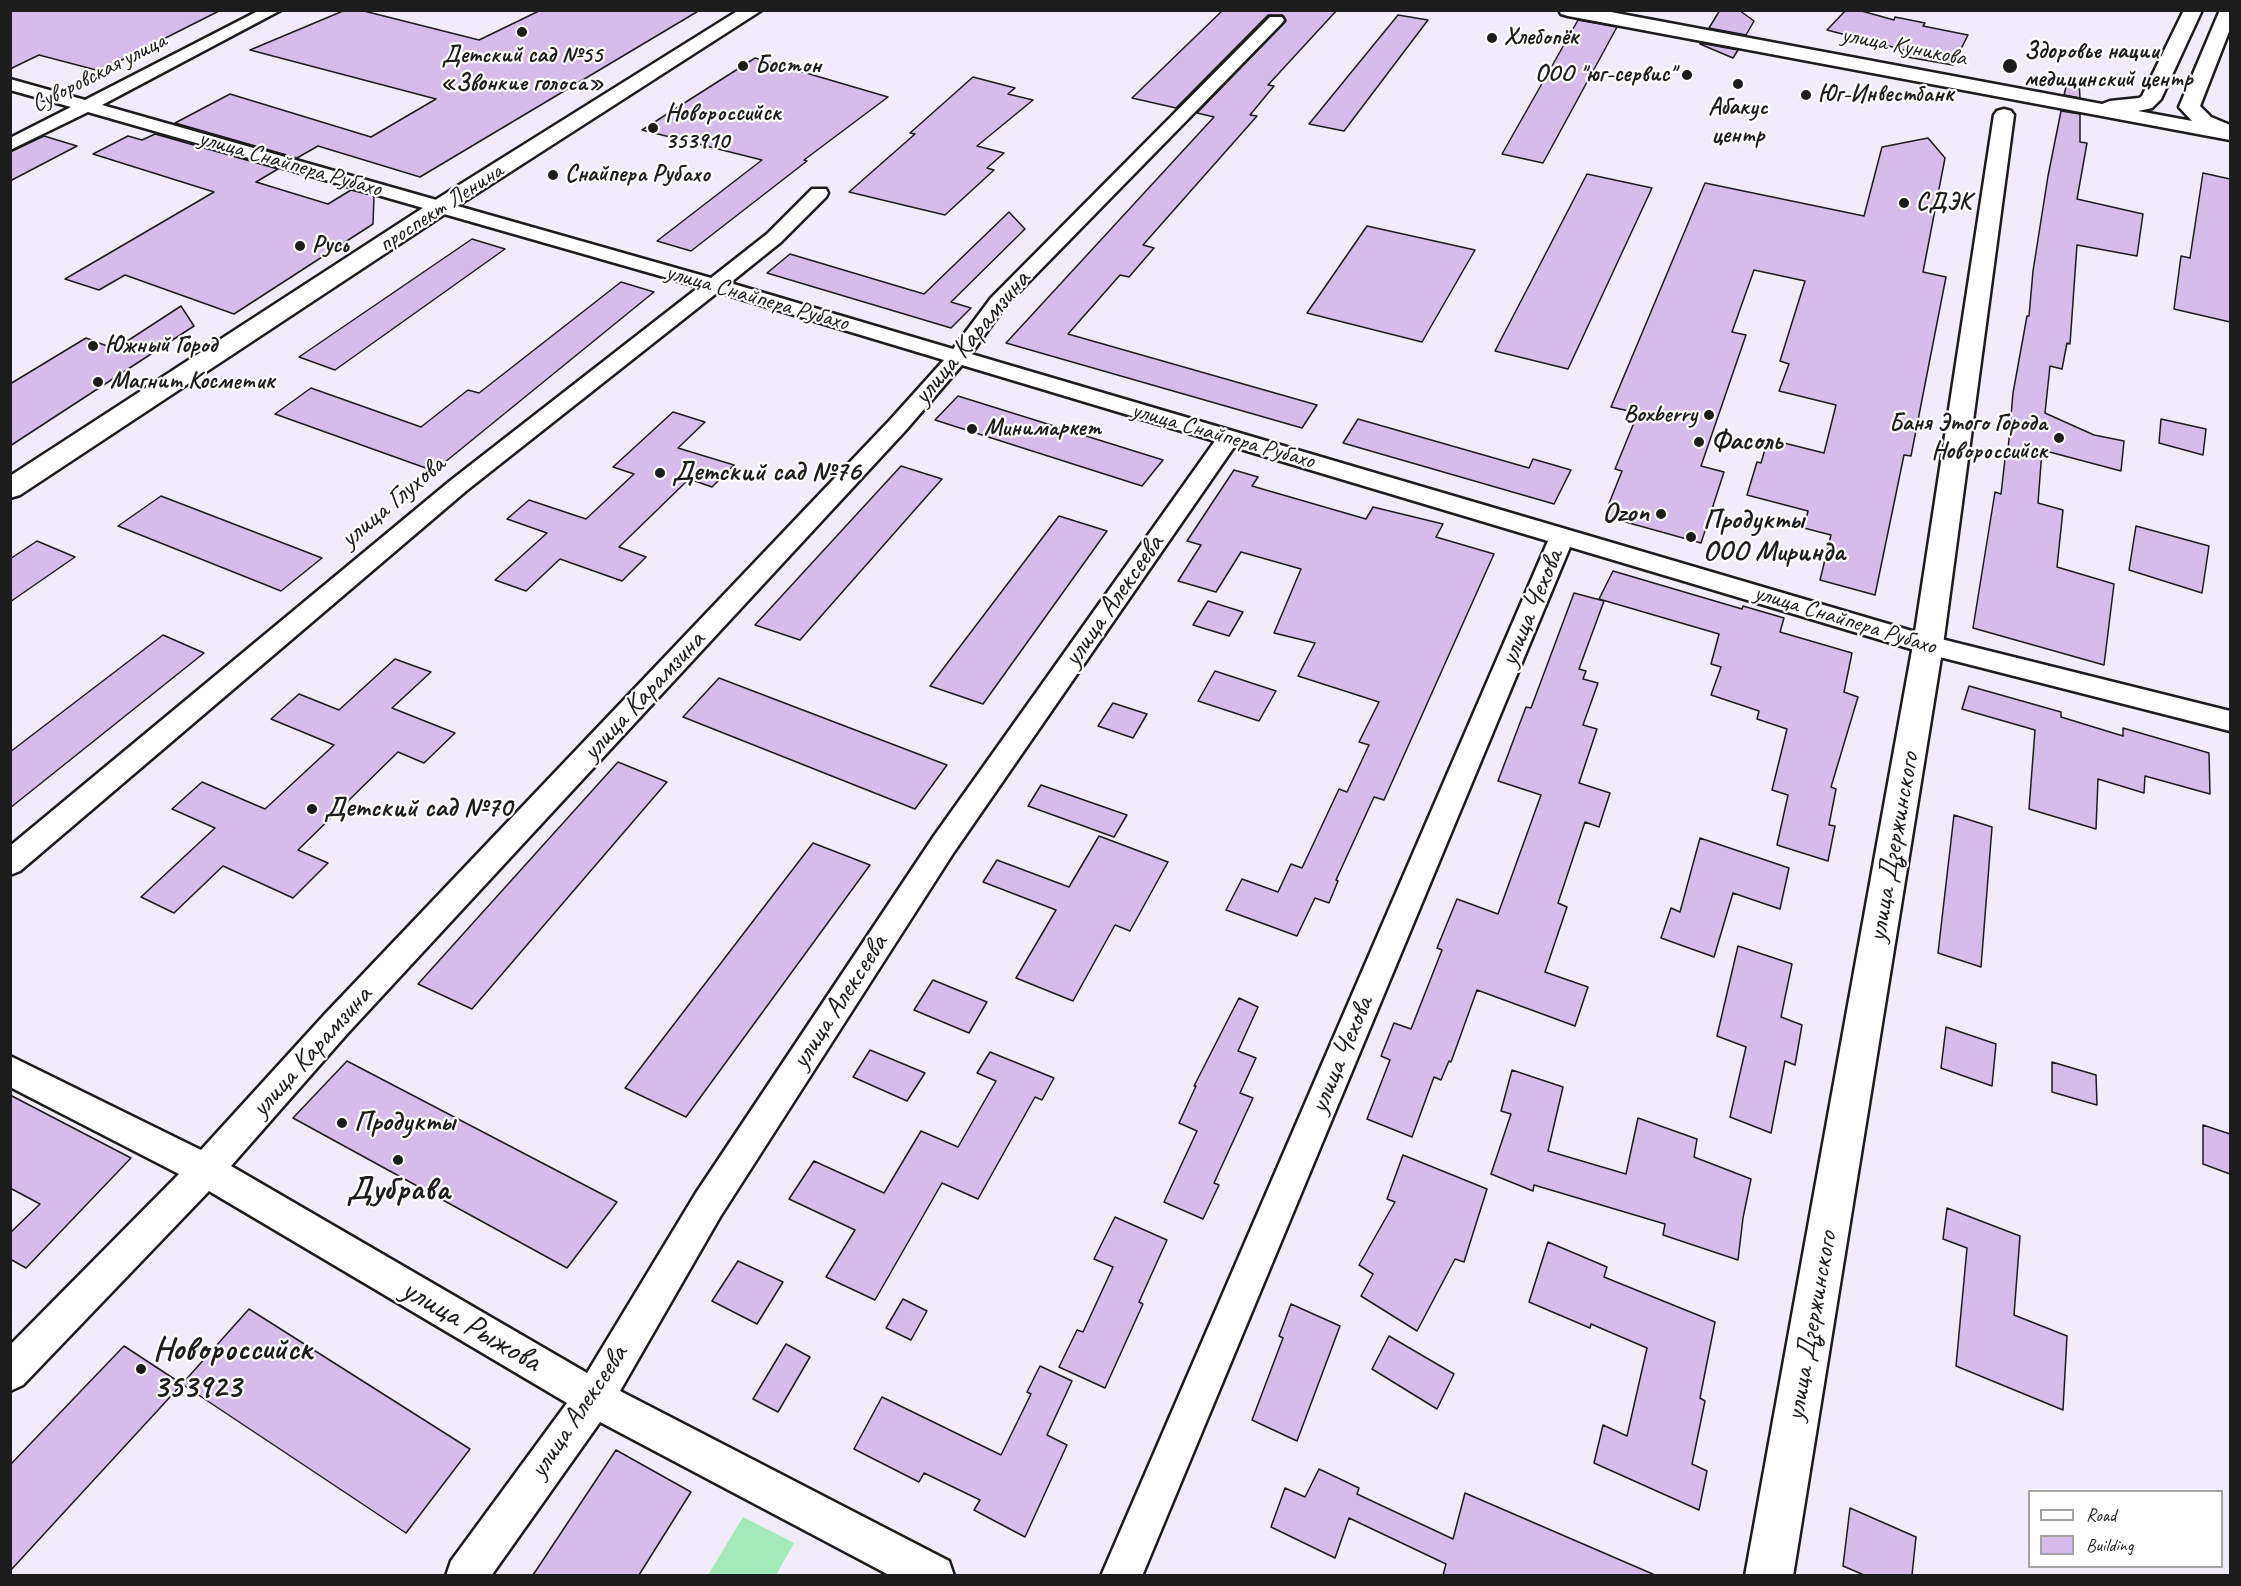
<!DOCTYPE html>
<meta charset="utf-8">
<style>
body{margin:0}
#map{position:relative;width:2241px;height:1586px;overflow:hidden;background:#f2ebf9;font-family:Caveat,sans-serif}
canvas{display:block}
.frame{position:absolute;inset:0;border:12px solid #1c1c1c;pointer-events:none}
.legend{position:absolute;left:2028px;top:1490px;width:195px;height:78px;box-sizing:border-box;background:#fff;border:2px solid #a4a4a4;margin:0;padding:8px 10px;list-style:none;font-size:18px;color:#1c1c1c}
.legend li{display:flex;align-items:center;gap:12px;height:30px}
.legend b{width:30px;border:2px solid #a4a4a4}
</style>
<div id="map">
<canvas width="2241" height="1586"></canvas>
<div class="frame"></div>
<ul class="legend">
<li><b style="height:8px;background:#fff"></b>Road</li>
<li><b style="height:16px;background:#d5bceb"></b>Building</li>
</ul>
</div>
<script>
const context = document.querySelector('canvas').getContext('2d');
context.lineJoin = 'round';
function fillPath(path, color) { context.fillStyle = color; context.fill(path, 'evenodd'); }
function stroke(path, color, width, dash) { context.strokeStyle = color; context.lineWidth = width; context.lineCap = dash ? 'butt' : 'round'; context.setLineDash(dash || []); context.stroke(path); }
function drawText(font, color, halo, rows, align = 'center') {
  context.font = font + ' Caveat,sans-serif'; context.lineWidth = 4.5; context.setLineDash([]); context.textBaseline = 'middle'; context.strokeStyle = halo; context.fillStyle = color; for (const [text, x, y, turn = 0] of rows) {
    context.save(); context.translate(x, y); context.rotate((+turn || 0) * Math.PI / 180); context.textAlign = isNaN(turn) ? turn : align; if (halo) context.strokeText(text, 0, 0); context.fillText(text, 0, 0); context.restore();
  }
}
fillPath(new Path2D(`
 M743 1517 794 1543 776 1575H708Z`), '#a2eab8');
const building = new Path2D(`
 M10 10H221L100 71 39 55 10 69Z
 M541 10H700L420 177 318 146 297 158 175 123 230 94 371 137 436 99 250 50 343 11H364L479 40Z
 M1223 10H1337L1268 85 1274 86 1250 115 1257 116 1143 245 1154 248 1129 277 1120 275 1068 334 1317 405 1302 428 1006 343 1214 117 1197 113 1286 21 1282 15H1268L1176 108 1132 98Z
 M1720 10H1739L1754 21 1746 35 1709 28Z
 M1846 10H1858L1894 20 1895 17 1925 23 1923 26 1968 35 1953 65 1901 56 1904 50 1827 30Z
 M1398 15 1428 20 1344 131 1309 124Z
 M1578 20 1617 27 1543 163 1502 154Z
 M1700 44V43L1738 50 1733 58Z
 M755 58 888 97 804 160 807 161 691 251 657 241 762 160 642 130Z
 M973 77 1015 88 1008 94 1033 100 977 146 1004 153 987 168 994 170 945 215 849 192 915 134 910 133Z
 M2068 79 2079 80 2080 98 2064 95Z
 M2061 111 2080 114V142L2087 143 2077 199 2143 214 2137 256 2077 245 2070 344 2067 343 2062 369 2050 366 2045 413 2094 435 2124 441 2121 471 2042 450 2038 503 2063 510 2057 567 2114 584 2104 665 1973 628 1995 492 2001 494 2006 450H2008L2013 393 2027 316H2029L2033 271 2048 176Z
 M155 134 278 169 256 182 328 204 351 190 374 196 373 224 234 314 125 275 99 290 65 279 214 192 93 154 128 136 142 140Z
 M44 136 77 146 10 181V152Z
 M1928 138 1945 158 1923 272 1946 277 1911 456 1904 455 1875 595 1820 580 1831 535 1804 528 1808 511 1747 495 1757 462 1761 463 1768 439 1824 453 1836 405 1779 391 1789 364 1780 361 1805 281 1754 270 1732 332 1746 335 1701 466 1724 472 1701 543 1604 516 1622 471 1615 469 1638 413 1611 407 1705 183 1864 216 1882 147Z
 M2203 173 2230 179V322L2174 309 2181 256 2190 258Z
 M1587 174 1652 188 1568 369 1495 351Z
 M1009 212 1025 229 951 302 971 308 951 328 767 273 790 254 924 294Z
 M1367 226 1475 250 1422 342 1307 313Z
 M472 239 505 249 335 370 299 357Z
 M621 282 654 292 434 471 275 414 311 388 421 427 468 390 479 393Z
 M181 306 194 326 10 446V384L86 338 115 349Z
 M958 396 1163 460 1142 486 935 420Z
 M673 412 705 422 678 448 734 465 712 487 689 479 619 547 646 557 622 581 560 559 526 591 495 580 547 533 507 519 529 500 586 519 634 474 613 467Z
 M1358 419 1529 468 1533 459 1571 470 1554 504 1343 443Z
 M2161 419 2206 429 2203 455 2159 443Z
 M901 466 942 479 800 640 755 625Z
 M1234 470 1258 477 1252 486 1366 519 1373 507 1443 524 1436 537 1494 554 1384 800 1374 797 1336 880 1338 881 1329 903 1315 898 1297 936 1226 910 1242 879 1278 892 1291 864 1302 868 1339 789 1347 792 1369 745 1359 742 1379 702 1298 676 1315 643 1274 633 1301 569 1241 552 1216 592 1178 581 1201 545 1187 541Z
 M161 496 322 558 281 591 118 526Z
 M1059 516 1107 531 983 704 930 686Z
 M2136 526 2209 546 2202 593 2129 570Z
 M37 541 75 557 10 602V559Z
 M1613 571 1742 609 1743 606 1784 618 1780 632 1852 653 1844 692 1858 697 1831 787 1836 789 1829 825 1835 826 1828 861 1777 845 1788 795 1772 790 1787 729 1757 719 1759 711 1711 695 1721 667 1711 664 1719 634 1599 599Z
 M1574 593 1604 601 1579 669 1586 671 1583 679 1598 683 1583 725 1597 729 1579 783 1610 793 1599 827 1585 822 1558 903 1567 907 1545 972 1588 987 1575 1026 1477 990 1451 1062 1449 1061 1441 1080 1434 1077 1412 1137 1367 1119 1390 1060 1381 1056 1394 1023 1411 1029 1442 950 1437 948 1457 899 1498 914 1541 795 1498 781 1526 707 1531 708Z
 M1208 601 1243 612 1229 636 1193 625Z
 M163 635 204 653 10 808V752Z
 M395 659 431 672 392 708 455 733 424 763 398 752 298 850 328 863 293 898 223 866 174 913 141 897 215 828 172 809 202 782 265 809 334 745 271 719 299 694 339 710Z
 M1215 671 1276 691 1259 721 1198 701Z
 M719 678 947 765 915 809 683 717Z
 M1969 686 2061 712V717L2123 736V728L2209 753 2210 794 2145 776 2144 793 2098 779 2096 829 2029 809 2035 730 1962 709Z
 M1113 703 1147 714 1133 738 1098 726Z
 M618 762 667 782 472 1009 418 984Z
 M1041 785 1127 815 1114 837 1028 806Z
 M1954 815 1992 827 1981 967 1938 953Z
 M1099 836 1168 862 1130 931 1115 925 1073 1001 1016 978 1056 910 983 882 997 860 1069 887Z
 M1700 838 1789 868 1780 909 1733 893 1714 957 1661 938 1671 908 1680 912Z
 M813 843 870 865 686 1117 625 1088Z
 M1738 946 1792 964 1781 1017 1802 1025 1795 1065 1785 1061 1771 1133 1730 1117 1746 1047 1717 1036Z
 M933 980 987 1002 969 1033 914 1010Z
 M1239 998 1258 1007 1238 1051 1256 1058 1240 1093 1253 1098 1214 1183 1219 1185 1203 1219 1164 1202 1197 1131 1179 1123 1196 1086H1194Z
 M1946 1027 1996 1044 1992 1086 1941 1068Z
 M870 1050 925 1073 907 1101 853 1077Z
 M990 1052 1054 1078 1042 1100 1035 1097 978 1199 942 1183 875 1300 826 1277 855 1230 789 1199 814 1161 884 1193 921 1131 958 1147 996 1081 977 1073Z
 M347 1061 617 1202 567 1268 293 1118Z
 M2052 1062 2096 1075 2097 1105 2052 1092Z
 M1512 1070 1563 1087 1548 1151 1626 1174 1638 1118 1697 1139 1694 1157 1751 1179 1743 1218 1738 1260 1663 1235 1665 1224 1534 1185 1533 1191 1491 1174 1511 1114 1501 1111Z
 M10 1095 131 1158 26 1268 10 1259V1233L40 1204 10 1188Z
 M2203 1125 2230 1134V1174L2203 1164Z
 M1403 1155 1487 1189 1464 1262 1455 1259 1417 1331 1361 1296 1373 1274 1359 1265 1395 1202 1387 1199Z
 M1947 1208 2020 1236 2014 1315 2067 1336 2063 1410 1956 1366 1967 1248 1943 1239Z
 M1115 1217 1167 1240 1139 1302 1143 1304 1105 1388 1059 1367 1077 1330 1083 1332 1113 1267 1094 1259Z
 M1548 1242 1607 1267 1604 1277 1715 1322 1700 1398 1705 1401 1692 1464 1707 1471 1699 1510 1594 1463 1603 1425 1627 1436 1647 1348 1591 1324 1590 1328 1529 1302Z
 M738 1261 783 1282 757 1324 712 1301Z
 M903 1299 927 1311 911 1340 886 1328Z
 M1291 1304 1340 1326 1297 1441 1252 1420 1283 1338 1279 1336Z
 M249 1309 470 1449 406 1533 182 1384Z
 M1389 1336 1454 1374 1437 1409 1372 1369Z
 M786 1344 810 1357 778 1412 753 1399Z
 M124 1346 182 1384 10 1571V1465Z
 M1040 1366 1072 1381 1047 1435 1067 1445 1025 1537 974 1510 980 1500 924 1473 919 1482 854 1449 882 1397 1001 1455 1031 1394 1027 1392Z
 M616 1450 691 1492 639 1575H533Z
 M1319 1469 1359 1488 1357 1494 1453 1539 1465 1493 1655 1575H1443L1446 1564 1349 1518 1335 1558 1271 1527 1285 1488 1305 1497Z
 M1850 1508 1916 1537 1912 1575H1864L1843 1566Z`);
fillPath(building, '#d5bceb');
stroke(building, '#1c1c1c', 1.5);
const street = new Path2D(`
 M260 10H281L102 105 711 278 767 234 812 189H826L828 193 826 197 781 242 730 283 953 349 991 298 1270 17H1282L1284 20 1282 23 1005 306 971 354 1929 636 2230 711V731L1928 654 1570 547 1142 1576H1101L1548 541 1234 447 954 852 720 1217 620 1391 949 1561 954 1576H891L600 1422 491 1576H446L451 1561 567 1403 209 1191 23 1385 10 1391V1345L179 1174 10 1087V1056L201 1150 325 1014 890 420 944 360 718 292 466 491 20 871 10 875V846L450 481 699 287 88 112 10 150V138L71 107 10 90V79L85 100ZM962 365 1215 441 934 836 696 1193 587 1373 231 1166 347 1034 906 430Z`);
const secondary = new Path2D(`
 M739 10H762L448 212 20 495 10 498V476L432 202Z
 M1559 10H1600L2102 104 2110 101 2139 98 2142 96 2184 10H2202L2161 99 2152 108 2138 111 2192 121 2179 107 2220 10H2230V29L2200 106 2211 117 2230 125V140L1568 16 1561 14Z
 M2004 109 2011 111 2014 115 1943 645 1793 1576H1745L1913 645 1994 115 1997 111Z`);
stroke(street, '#1c1c1c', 5);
stroke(secondary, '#1c1c1c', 5);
fillPath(street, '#fff');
fillPath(secondary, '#fff');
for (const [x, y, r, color] of [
 [522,32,6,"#1c1c1c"],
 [1492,38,6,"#1c1c1c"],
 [743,66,6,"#1c1c1c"],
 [2010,66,8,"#1c1c1c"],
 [1687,75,6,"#1c1c1c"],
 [1738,84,6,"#1c1c1c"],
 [1806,95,6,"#1c1c1c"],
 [653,128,6,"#1c1c1c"],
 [553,175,6,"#1c1c1c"],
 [1904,203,6,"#1c1c1c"],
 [300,246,6,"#1c1c1c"],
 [93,346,6,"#1c1c1c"],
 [98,382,6,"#1c1c1c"],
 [1709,415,6,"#1c1c1c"],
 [972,429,6,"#1c1c1c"],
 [2059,438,6,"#1c1c1c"],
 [1699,442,6,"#1c1c1c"],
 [660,473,6,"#1c1c1c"],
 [1661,514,6,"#1c1c1c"],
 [1691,537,6,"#1c1c1c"],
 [312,809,6,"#1c1c1c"],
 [342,1123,6,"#1c1c1c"],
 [398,1160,6,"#1c1c1c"],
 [141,1369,6,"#1c1c1c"]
]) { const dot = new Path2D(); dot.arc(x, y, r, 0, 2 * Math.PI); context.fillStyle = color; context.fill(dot); stroke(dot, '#fff', 2); }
drawText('bold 24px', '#1c1c1c', '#fff', [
 ["Хлебопёк",1504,38],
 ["Здоровье нации",2024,52],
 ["медицинский центр",2024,80],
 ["Детский сад №55",522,56,"center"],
 ["«Звонкие голоса»",522,84,"center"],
 ["Бостон",755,66],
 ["ООО \"юг-сервис\"",1675,75,"right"],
 ["Юг-Инвестбанк",1818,95],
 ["Абакус",1738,108,"center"],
 ["центр",1738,136,"center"],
 ["Новороссийск",665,114],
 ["353910",665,142],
 ["Снайпера Рубахо",565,175],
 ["СДЭК",1916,203],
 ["Русь",312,246],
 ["Южный Город",105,346],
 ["Магнит Косметик",110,382],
 ["Boxberry",1697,415,"right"],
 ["Баня Этого Города",2047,424,"right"],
 ["Новороссийск",2047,452,"right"],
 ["Минимаркет",984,429]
], 'left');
drawText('24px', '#1c1c1c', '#fff', [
 ["улица Куникова",1904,47,11],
 ["Суворовская улица",99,73,-27],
 ["улица Снайпера Рубахо",290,164,16],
 ["проспект Ленина",441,208,-33],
 ["улица Снайпера Рубахо",757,298,16],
 ["улица Снайпера Рубахо",1223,436,16],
 ["улица Снайпера Рубахо",1845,620,17]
]);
drawText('28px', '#1c1c1c', '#fff', [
 ["улица Карамзина",972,338,-50],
 ["улица Глухова",393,502,-40],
 ["улица Алексеева",1114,601,-55],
 ["улица Чехова",1532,608,-67],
 ["улица Карамзина",644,696,-47],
 ["улица Дзержинского",1894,847,-80],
 ["улица Алексеева",840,1002,-57],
 ["улица Карамзина",312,1052,-48],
 ["улица Чехова",1342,1055,-67],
 ["улица Дзержинского",1812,1326,-80],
 ["улица Алексеева",579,1412,-56]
]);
drawText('bold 28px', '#1c1c1c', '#fff', [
 ["Фасоль",1711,442],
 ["Детский сад №76",672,473],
 ["Ozon",1649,514,"right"],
 ["Продукты",1703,521],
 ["ООО Миринда",1703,553],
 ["Детский сад №70",324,809],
 ["Продукты",354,1123]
], 'left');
drawText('bold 33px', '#1c1c1c', '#fff', [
 ["Дубрава",398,1190],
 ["Новороссийск",153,1350,"left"],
 ["353923",153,1388,"left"]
]);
drawText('33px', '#1c1c1c', '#fff', [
 ["улица Рыжова",471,1326,30]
]);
</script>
